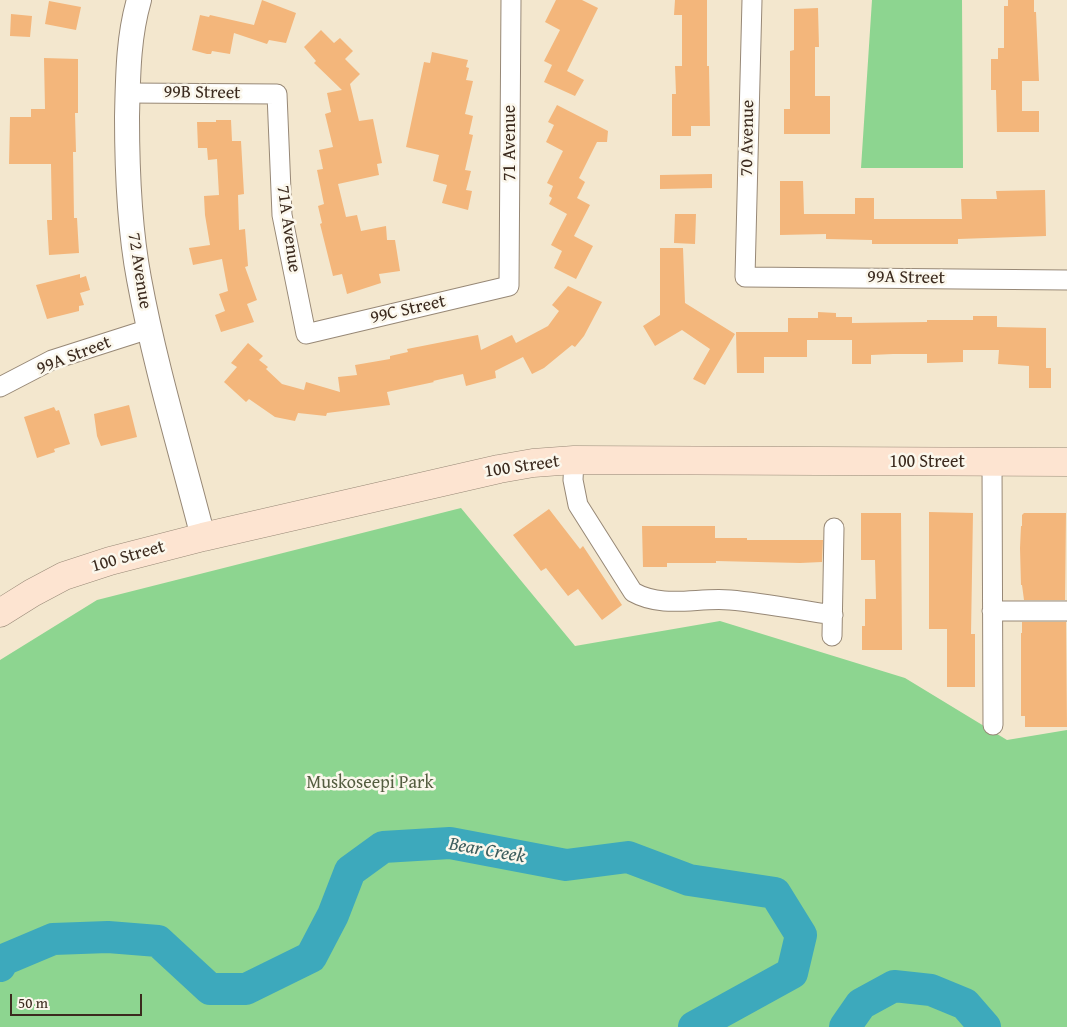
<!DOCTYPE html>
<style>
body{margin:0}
#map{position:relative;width:1067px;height:1027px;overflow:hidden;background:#f3e7ce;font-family:"Gentium Book Plus",serif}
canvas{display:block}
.scale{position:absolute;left:10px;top:994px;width:132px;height:22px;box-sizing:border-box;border:2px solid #3b2a1e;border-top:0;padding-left:6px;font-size:15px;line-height:18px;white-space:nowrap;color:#3b2a1e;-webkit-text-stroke:4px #fbf7ec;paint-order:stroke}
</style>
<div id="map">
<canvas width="1067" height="1027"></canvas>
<div class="scale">50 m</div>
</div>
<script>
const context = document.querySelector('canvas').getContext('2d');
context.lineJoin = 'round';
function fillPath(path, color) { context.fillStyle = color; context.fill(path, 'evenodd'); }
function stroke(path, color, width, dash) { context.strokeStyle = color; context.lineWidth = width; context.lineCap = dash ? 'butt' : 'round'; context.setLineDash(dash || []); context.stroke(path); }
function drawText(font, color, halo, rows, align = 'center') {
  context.font = font + ' "Gentium Book Plus",serif'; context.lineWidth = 5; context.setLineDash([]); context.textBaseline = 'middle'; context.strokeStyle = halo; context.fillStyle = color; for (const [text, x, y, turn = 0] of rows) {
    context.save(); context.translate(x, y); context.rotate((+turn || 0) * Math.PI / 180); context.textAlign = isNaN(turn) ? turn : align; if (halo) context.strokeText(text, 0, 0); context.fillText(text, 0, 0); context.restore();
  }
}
fillPath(new Path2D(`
 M872 0H962L963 168H861Z
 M461 508 575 646 720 621 905 678 1007 740 1067 730V1027H0V660L97 600Z`), '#8dd590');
stroke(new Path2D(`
 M0 966 3 960 53 939 108 937 158 941 210 989H246L311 957 333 915 350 871 383 847 450 843 566 865 628 857 689 880 775 893 801 935 792 973 694 1027
 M845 1027 861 1004 894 986 931 990 965 1004 985 1027`), '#3da9bc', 32);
fillPath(new Path2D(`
 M262 0 296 13 286 43 269 40 267 44 234 33 230 54 212 51 211 54H207L192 50 200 15 209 17 210 15 254 25Z
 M556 0H582L598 8 567 71 584 80 575 96 544 82 552 65 544 61 560 30 545 22Z
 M675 0H707V66H709L710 126H691V136H672V94H676L675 66H682V15H674Z
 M1008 0H1034V12H1036L1039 81H1022V111H1039V132H997L996 90H991V59H998V48H1004V6H1008Z
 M49 1 81 7 76 30 45 24Z
 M818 8 819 47H815V96H830V134H784V109H790V51L794 50V9Z
 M11 14 32 16 30 37 10 36Z
 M321 30 334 43 340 38 353 51 345 59 360 74 350 84 359 121 373 119 382 163 377 164 379 175 338 184 346 217 357 215 361 231 386 226 387 240H395L400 271 379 274 381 283 347 294 342 274 333 276 320 224 322 223 318 206 324 204 317 170 323 169 319 150 333 147 325 114 331 112 327 93 342 90 314 63 316 61 304 47Z
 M432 52 468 60 466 67 469 68 466 80 473 81 465 114 473 116 469 134 473 135 465 170 471 171 466 190 472 191 468 210 442 203 447 185 433 181 439 155 406 147 424 62 430 63Z
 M44 58 78 59V113H75L76 152H73L74 218H77L79 253 49 255 47 220H52L51 164H9L10 117H31V109H45Z
 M557 105 608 131 607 142H597L579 178 585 182 577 198 590 205 574 236 593 246 576 279 554 268 562 251 551 245 567 214 549 204 552 198 549 196 553 186 547 183 563 151 546 142 554 125 548 122Z
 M216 120H231L232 141H241L244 194 238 195 239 230 245 229 248 266 245 267 257 300 247 304 254 322 221 332 215 315 225 311 219 294 228 291 222 259 193 265 189 248 210 245 205 215 204 196 219 195 217 159 208 160 207 148H198L197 122H216Z
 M712 174V188L660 189V175Z
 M780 181H803L804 214H855V198H874V219H962L961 199H997L996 191 1045 190 1046 236 958 239V244H872V240L826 239V234L780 235Z
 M675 214H696L695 244 674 243Z
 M660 248H683L685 303 735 334 705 385 693 379 710 349 682 330 655 346 643 326 660 315Z
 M80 274V278L86 276 90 290 80 293 84 305 79 306V311L47 319 36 285Z
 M568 286 602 302 584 336 575 347 572 345 544 368 532 374 523 357 495 371 496 378 466 386 463 374 433 381 434 382 387 392 390 405 327 413 326 416 298 413 295 421 275 417 249 399 246 402 224 382 237 367 231 363 248 343 263 356 259 360 268 367 266 369 282 384 304 390 306 382 340 392 338 377 357 375 355 365 390 359V356L408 352 407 349 478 335 481 350 512 335 516 343 548 326 559 311 552 305Z
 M818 312 836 313V317H852V323L927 322V320H973V316H997V327L1046 328V368H1051V388H1029V366L998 364 999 350H963V362L927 363V354H893L871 355V364H852V340H807V357H764V373H737L736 332H788V318H818Z
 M129 405 137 437 101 446 97 436 94 414Z
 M54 407 56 411 59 410 70 444 54 449 55 452 37 458 24 417Z
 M549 509 580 549 583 546 622 605 602 620 578 589 568 596 546 568 541 571 513 535Z
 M929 512 973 513 971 634H975V687H947V629H929Z
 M861 513H901L902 650H862V626H865V599H876L875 560H861Z
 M1024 513H1066L1065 600H1024L1022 585H1021L1020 548 1021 526H1022V515Z
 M642 526H715V538H747V540H823L822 562 800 563 716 561V563H667V567H643Z
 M1022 622H1066L1067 727H1025V716H1021V633H1022Z`), '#f3b67b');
const minor = new Path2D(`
 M752 0 745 277 1067 280
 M127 93 277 94 282 215 306 334 509 286 511 0
 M0 387 52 360 149 329
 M574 460 573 480 578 505 633 592C663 609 698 597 730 600 764 603 799 610 833 615
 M992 462 993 725
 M992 611H1067
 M832 636 834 528`);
const tertiary = new Path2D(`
 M139 0C128 38 128 77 127 117 127 171 129 226 139 279 155 366 181 451 203 537`);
const secondary = new Path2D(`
 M0 613 32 593 64 576 110 561 203 537 499 469 533 463 574 460 1067 462`);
stroke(minor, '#978876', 21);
stroke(tertiary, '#978876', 26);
stroke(secondary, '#978876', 29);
stroke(minor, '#fff', 19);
stroke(tertiary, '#fff', 24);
stroke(secondary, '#fde4d1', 28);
drawText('18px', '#3b2a1e', '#fbf7ec', [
 ["99B Street",202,93,1],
 ["70 Avenue",748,138,-89],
 ["71 Avenue",510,143,-90],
 ["71A Avenue",288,229,82],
 ["72 Avenue",139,271,81],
 ["99A Street",906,278,1],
 ["99C Street",408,310,-13],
 ["99A Street",74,356,-21],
 ["100 Street",927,462],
 ["100 Street",522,467,-8],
 ["100 Street",128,557,-16]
]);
drawText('18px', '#545d40', '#fbf7ec', [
 ["Muskoseepi Park",370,783]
]);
drawText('italic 19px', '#3c5d5d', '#fbf7ec', [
 ["Bear Creek",487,851,10]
]);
</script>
